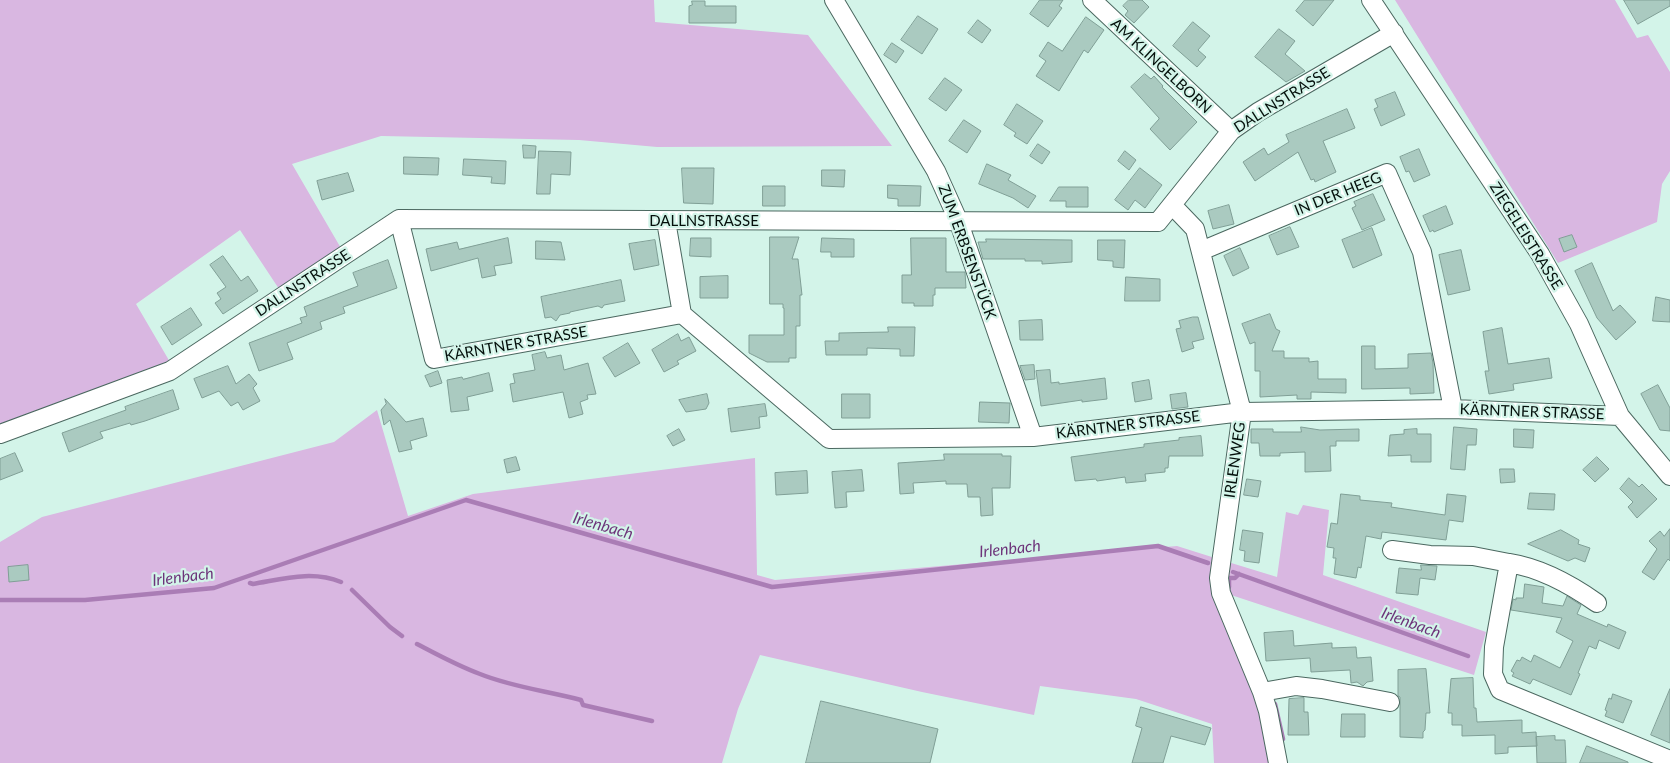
<!DOCTYPE html>
<meta charset="utf-8">
<style>
body{margin:0}
canvas{display:block;background:#d3f4e9}
</style>
<canvas width="1670" height="763"></canvas>
<script>
const context = document.querySelector('canvas').getContext('2d');
context.lineJoin = 'round';
function fillPath(path, color) { context.fillStyle = color; context.fill(path, 'evenodd'); }
function stroke(path, color, width, dash) { context.strokeStyle = color; context.lineWidth = width; context.lineCap = dash ? 'butt' : 'round'; context.setLineDash(dash || []); context.stroke(path); }
function drawText(font, color, halo, rows, align = 'center') {
  context.font = font + ' Lato,sans-serif'; context.lineWidth = 4.5; context.setLineDash([]); context.textBaseline = 'middle'; context.strokeStyle = halo; context.fillStyle = color; for (const [text, x, y, turn = 0] of rows) {
    context.save(); context.translate(x, y); context.rotate((+turn || 0) * Math.PI / 180); context.textAlign = isNaN(turn) ? turn : align; if (halo) context.strokeText(text, 0, 0); context.fillText(text, 0, 0); context.restore();
  }
}
fillPath(new Path2D(`
 M0 0H654L655 22 808 35 892 146 657 147 579 140 381 136 292 164 349 262 287 301 240 230 136 304 177 374 0 442Z
 M1395 0H1615L1637 38 1648 35 1670 72V171L1662 184 1657 222 1558 263Z
 M377 410 408 516 473 494 755 458 757 575 775 580 1177 546 1215 558 1211 589 1260 701 1271 763H1214L1212 724 1136 699 1040 686 1034 715 922 692 760 655 738 709 722 763H0V542L42 517 334 442Z
 M1303 505 1329 510 1323 575 1486 632 1474 675 1228 594V562L1277 577 1286 512 1298 515Z`), '#d9b7e1');
stroke(new Path2D(`
 M1233 572 1468 656
 M250 583 253 584C283 579 312 570 341 582
 M1229 587V578H1235L1239 574
 M352 590 390 627 402 636
 M0 600H85L214 588 466 500 772 587 1158 546 1208 563
 M417 644C438 655 458 666 480 674 512 687 547 691 581 700L583 705 652 721
 M1275 704 1283 739`), '#aa7db5', 4.5);
const building = new Path2D(`
 M1040 0H1063L1059 6 1062 8 1048 27 1030 14Z
 M1129 0H1142L1149 7 1134 23 1125 15 1128 11 1123 6Z
 M1305 0H1334L1313 26 1296 11Z
 M1624 0H1670V6L1638 24Z
 M692 1H705V6H736V23H689V6L692 5Z
 M918 16 938 29 922 54 901 40Z
 M1086 17 1104 30 1088 53 1084 50 1059 91 1036 76 1046 61 1039 56 1048 42 1062 51Z
 M978 20 991 30 982 43 968 33Z
 M1193 22 1210 36 1198 50 1206 57 1197 67 1173 46Z
 M1279 29 1295 41 1285 54 1305 71 1286 82 1255 57Z
 M892 43 904 51 896 63 884 55Z
 M1145 74 1151 79 1154 76 1163 86 1162 87 1197 122 1170 150 1150 129 1159 119V118L1131 87Z
 M945 78 962 90 946 111 929 99Z
 M1395 92 1405 115 1381 126 1374 109 1378 107 1375 100Z
 M1017 104 1043 121 1027 144 1014 136 1016 133 1004 125Z
 M1347 109 1355 128 1323 141 1336 172 1315 182 1314 179 1311 180 1298 152 1255 181 1243 162 1264 148 1268 155 1289 142 1286 135Z
 M964 120 981 131 967 153 949 141Z
 M1038 144 1050 152 1042 164 1030 156Z
 M523 145 536 146 535 158H524Z
 M1419 149 1430 175 1414 182 1409 171 1406 172 1400 157Z
 M539 151 571 152 570 175 551 174 550 194H537Z
 M1125 151 1136 160 1129 170 1118 161Z
 M404 157 439 158 438 175 404 174Z
 M464 159 506 161 505 184 491 183 492 177 463 175Z
 M987 164 1011 175 1008 180 1036 196 1028 208 1013 198 979 184Z
 M682 168H714L713 204 684 203Z
 M1140 168 1162 185 1145 208 1135 200 1128 210 1115 200Z
 M822 170H845L844 187 822 186Z
 M348 173 354 191 322 200 317 181Z
 M888 185 921 186 920 206H898V199L888 198Z
 M763 186H785V206H763Z
 M1059 187H1088V207H1066V201H1050Z
 M1373 194 1385 220 1362 230 1352 208 1356 206 1354 202Z
 M1229 205 1234 224 1213 229 1208 211Z
 M1446 206 1453 224 1434 232 1433 230 1430 232 1423 216Z
 M1290 227 1299 247 1277 255 1269 236Z
 M1372 228 1382 255 1353 268 1342 240Z
 M1572 235 1577 247 1564 252 1559 239Z
 M770 237H799L792 259H798L802 295H800V326H796V358H789V362H767L749 353V335H784V308H783V304H770Z
 M508 238 512 263 494 266 496 275 482 278 478 258 431 271 426 249 457 242 459 249Z
 M691 238H711V257L690 256Z
 M822 238 854 239V257H831V252H821Z
 M911 238H946V272H965L966 288H935V295H933V306H914V303H902V275H911Z
 M986 239 1072 240V262L1042 264V261H1025V259H983L978 242H986Z
 M655 240 659 265 634 270 629 244Z
 M1098 240H1125L1124 268 1113 267V261L1098 260Z
 M536 241 561 242 565 260 536 259Z
 M1240 248 1249 268 1233 276 1224 256Z
 M1461 250 1470 290 1448 295 1439 255Z
 M223 256 241 281 248 276 258 291 223 314 215 303 221 299 217 293 226 287 210 265Z
 M388 260 397 288 343 307 345 313 320 322 322 329 287 343 293 359 259 371 249 343 302 323 300 318 307 316 304 307 358 286 353 273Z
 M1592 263 1613 311 1620 305 1636 322 1616 340 1597 318 1575 271Z
 M728 276V298H700V277Z
 M1126 277 1160 279V301H1125Z
 M621 280 625 301 604 305 602 308 598 306 570 312V313L560 315 556 321 551 317 545 318 541 297Z
 M1656 297 1670 300V322L1653 321Z
 M191 308 202 325 172 345 161 327Z
 M1270 314 1276 329 1280 331 1272 351H1284V358H1309V362L1318 361V379H1346V393L1311 392V399H1297V395L1260 397V371H1255V342L1250 344 1242 324Z
 M1193 317H1198L1204 339 1192 342 1194 348 1182 352 1176 329 1181 328 1179 321Z
 M1042 320 1043 340H1020L1019 321Z
 M888 327H915L914 356H900V349L867 348V355H826L825 341H839V333L888 332Z
 M1502 328 1508 364 1549 358 1552 378 1513 384 1514 390 1489 394 1485 371H1489L1483 332Z
 M678 334 681 341 689 337 696 351 677 361 679 364 664 372 652 350Z
 M628 343 640 363 615 377 603 358Z
 M1362 346H1375V369L1408 368V354L1431 353 1433 363 1434 393 1410 394V388L1362 389Z
 M545 352 547 358 561 355 564 370 588 363 596 394 587 395 588 399 580 402 583 414 569 418 563 392 513 402 510 384 515 383 513 374 535 370 532 355Z
 M1034 365 1035 379 1025 380 1020 366Z
 M228 366 236 384 249 374 257 384 253 388 260 401 243 410 238 402 231 406 219 391 202 398 194 379Z
 M1050 370 1051 383 1059 382V384L1105 378 1107 399 1082 402V400L1041 406 1036 371Z
 M438 371 442 383 430 387 425 376Z
 M489 373 493 391 467 397 469 410 451 412 447 380 462 377 463 379Z
 M1149 380 1152 399 1135 402 1132 383Z
 M1658 385 1670 408V431L1660 430 1641 394Z
 M173 390 179 409 145 421 131 425 130 423 100 432 103 438 69 452 62 433 126 410 125 407Z
 M1186 393 1188 407 1172 409 1170 395Z
 M707 394 709 403 706 409 686 412 679 400Z
 M842 394H870V418H842Z
 M385 399 406 422 423 418 427 436 410 441 412 449 399 452 390 420 384 425 381 410 386 404Z
 M980 402 1010 403 1009 423 979 422Z
 M765 404 767 416 759 417 760 428 731 432 728 409Z
 M1301 427 1320 430 1359 429V441H1336V446H1330L1331 471 1305 472V452L1280 453V456H1260L1259 443H1251V429H1273V432H1301Z
 M1454 427 1477 429 1476 445H1467L1465 470 1451 469Z
 M679 429 685 440 673 446 667 436Z
 M1417 429V434H1431V462H1411V455L1388 456 1390 435 1404 434V430Z
 M1514 429 1534 430 1533 448 1514 447Z
 M1201 436 1203 456H1169L1168 468H1165V472L1145 474 1146 481 1126 483 1125 477 1097 481 1096 479 1075 481 1071 457 1144 447V444L1179 440V438Z
 M15 453 23 471 0 480V459Z
 M944 454H1002V456H1011L1010 488H992L993 515 981 516 980 497H968L967 484H946V481L913 483 914 493 900 494 898 463 944 460Z
 M516 457 520 470 507 473 504 460Z
 M1597 457 1609 469 1595 482 1583 470Z
 M1500 469H1514L1515 482 1501 483Z
 M862 470 864 491 846 492 847 507 835 508 832 472Z
 M807 471 808 493 776 495 775 473Z
 M1629 478 1639 487 1642 484 1657 499 1637 518 1628 507 1633 502 1620 489Z
 M1247 479 1261 481 1258 497 1244 495Z
 M1530 493 1555 494 1554 510 1528 509Z
 M1341 494 1360 496V500L1392 503 1391 507 1445 515 1447 494 1466 496 1463 522 1449 520 1446 540 1382 532 1381 539 1366 536 1361 568 1358 567 1356 578 1334 574 1336 558H1333L1334 548 1327 547 1331 523 1337 524Z
 M1670 529V561L1668 559 1654 580 1642 572 1657 549 1649 541 1660 531 1664 536Z
 M1243 530 1263 533 1259 563 1244 561 1245 551 1240 550Z
 M1561 530 1579 540 1578 544 1590 548 1585 562 1575 558 1568 561 1528 544Z
 M28 565 29 580 9 582 8 567Z
 M1421 565 1437 566 1435 580 1420 578 1418 595 1396 593 1399 568 1421 570Z
 M1525 584 1544 587 1542 603 1563 606 1567 596 1581 605 1577 614 1607 627 1608 624 1626 632 1619 649 1599 640 1596 649 1589 646 1578 673 1580 674 1571 695 1533 679 1530 684 1512 676 1514 673 1511 671 1517 660 1520 661 1522 657 1531 662 1534 655 1560 668 1573 641 1556 632 1562 618 1511 610 1513 599 1516 600V598H1523Z
 M1293 631 1294 646 1332 643V648L1356 647 1357 658 1371 657 1373 681 1367 682 1363 686 1357 682 1351 683 1350 670 1311 672 1310 658 1266 661 1264 633Z
 M1426 669 1430 713H1426L1425 730 1423 732V738L1400 737V697L1398 696V670Z
 M1473 678 1474 708H1476L1477 722 1522 720V733L1536 732 1537 746 1508 747V753L1495 754V735L1462 736V725H1452V713H1448L1451 679Z
 M1670 689V743L1651 735Z
 M1613 694 1632 701 1623 723 1605 716 1607 711 1605 710 1609 698 1611 699Z
 M1304 698V712H1308L1309 735H1288L1289 699Z
 M821 701 938 729 930 763H806Z
 M1141 707 1211 728 1205 745 1171 736 1163 763H1132L1142 728 1136 726Z
 M1342 714H1365V737H1341Z
 M1555 736V740H1565L1566 763H1537L1536 737Z
 M1587 746 1628 762V763H1580Z`);
fillPath(building, '#aacac0');
stroke(building, '#809f96', 1);
const minor = new Path2D(`
 M834 0 936 171 958 220 1033 437
 M1092 0 1231 131
 M1371 0 1540 254 1579 324 1620 416 1670 476
 M1172 205 1195 229 1242 412 1219 578 1221 593 1262 692 1268 711 1278 763
 M399 219 434 359 682 314
 M666 221 682 314 829 439 1033 437 1242 412 1453 409 1620 416
 M1201 251 1387 173 1422 252 1453 409
 M0 434 170 371 399 219 1158 222 1231 131 1258 112 1394 33
 M1392 550 1430 555 1473 556 1509 563 1494 647 1493 674 1500 690 1670 760
 M1509 563C1541 568 1570 584 1597 603
 M1262 692 1296 686 1322 689 1390 702`);
stroke(minor, '#4b6860', 20);
stroke(minor, '#fff', 18);
drawText('15px', '#040f0b', '#d3f4e9', [
 ["AM KLINGELBORN",1161,66,43],
 ["DALLNSTRASSE",1282,100,-32],
 ["IN DER HEEG",1338,194,-22],
 ["DALLNSTRASSE",704,221],
 ["ZIEGELEISTRASSE",1526,236,58],
 ["ZUM ERBSENSTÜCK",967,252,70],
 ["DALLNSTRASSE",303,283,-33],
 ["KÄRNTNER STRASSE",516,344,-10],
 ["KÄRNTNER STRASSE",1532,412,2],
 ["KÄRNTNER STRASSE",1128,425,-7],
 ["IRLENWEG",1235,460,-82]
]);
drawText('italic 16px', '#6d347a', '#d3f4e9', [
 ["Irlenbach",603,526,16],
 ["Irlenbach",1010,549,-6],
 ["Irlenbach",183,577,-7],
 ["Irlenbach",1411,623,20]
]);
</script>
